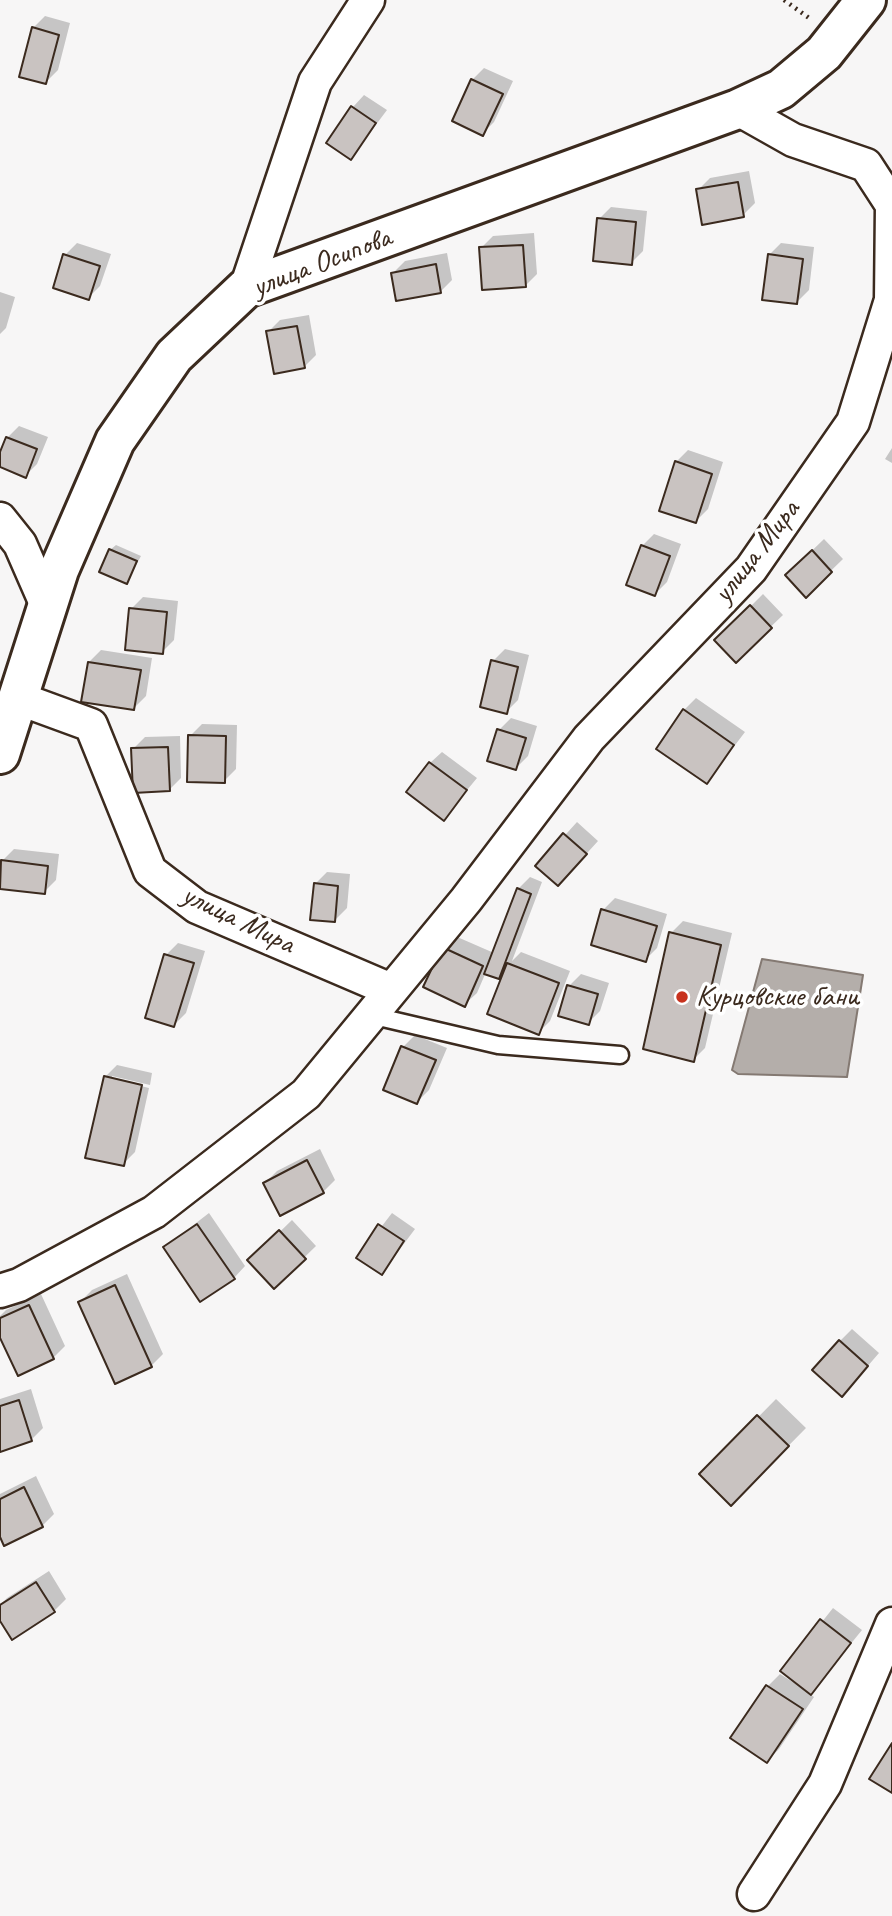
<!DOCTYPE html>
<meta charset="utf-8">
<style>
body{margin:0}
canvas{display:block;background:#f7f6f6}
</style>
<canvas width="892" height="1916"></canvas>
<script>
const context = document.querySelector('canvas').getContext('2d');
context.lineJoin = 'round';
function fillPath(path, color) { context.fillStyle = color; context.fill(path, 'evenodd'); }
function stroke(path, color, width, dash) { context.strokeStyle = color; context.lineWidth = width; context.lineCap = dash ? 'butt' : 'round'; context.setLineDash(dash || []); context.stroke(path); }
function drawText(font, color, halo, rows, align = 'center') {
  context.font = font + ' Caveat,sans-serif'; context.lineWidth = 7; context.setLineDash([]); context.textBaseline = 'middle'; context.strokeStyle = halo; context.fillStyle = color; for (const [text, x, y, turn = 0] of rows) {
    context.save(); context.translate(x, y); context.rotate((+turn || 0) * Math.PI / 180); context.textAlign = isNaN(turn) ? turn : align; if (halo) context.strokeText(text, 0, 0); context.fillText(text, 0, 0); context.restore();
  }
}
const water = new Path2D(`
 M762 959 863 975 847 1077 738 1074 732 1070Z`);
fillPath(water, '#b4aeaa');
stroke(water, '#847972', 2);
fillPath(new Path2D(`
 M45 16 70 23 58 70 46 82 33 28Z
 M484 68 513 81 494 122 482 134 472 80Z
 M364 95 387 110 351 158 353 107Z
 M749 171 755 203 743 215 698 190 710 178Z
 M611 207 647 211 643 251 631 263 599 219Z
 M534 233 537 274 525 286 481 248 493 236Z
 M77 243 111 254 100 286 88 298 65 255Z
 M781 243 814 247 809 290 797 302 769 255Z
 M447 253 452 280 440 292 393 273 405 261Z
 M0 292 15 297 6 328 0 334Z
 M309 315 316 355 304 367 268 332 280 320Z
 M19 426 48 437 37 464 25 476 0 466 7 438Z
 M892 448V463L885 459Z
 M688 450 723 462 708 509 696 521 676 462Z
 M654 534 681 544 667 582 655 594 642 546Z
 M824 539 843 559 806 595 787 575Z
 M116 545 141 556 127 582 110 550Z
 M763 594 783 615 736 660 717 640Z
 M143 597 178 601 174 640 162 652 131 609Z
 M505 649 529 655 518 700 506 712 493 661Z
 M101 650 152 658 146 696 134 708 89 662Z
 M696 698 745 732 707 782 684 710Z
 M511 718 537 726 528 756 516 768 499 730Z
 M202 724 237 725 236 769 224 781 190 736Z
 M180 736 181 778 169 790 133 749 145 737Z
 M442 752 477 778 444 818 430 763Z
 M577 822 598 841 570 872 537 866Z
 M14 849 59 854 56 880 44 892 0 887 2 861Z
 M327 872 350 874 347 908 335 920 315 884Z
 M530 877 542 882 512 961 521 952 570 971 550 1021 538 1033 507 968 498 977 486 972 477 993 465 1004 444 948 455 936 494 953 518 889Z
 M615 898 667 914 657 948 645 960 603 910Z
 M683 921 732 933 705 1048 693 1060 671 933Z
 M178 943 205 951 186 1013 174 1025 166 955Z
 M581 974 609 983 600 1011 588 1023 569 986Z
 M415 1035 447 1048 429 1090 417 1102 403 1047Z
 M117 1065 152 1073 150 1085 112 1076V1079L149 1088 135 1152 123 1164 105 1077Z
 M320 1149 335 1180 323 1192 265 1183 277 1171Z
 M209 1213 245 1266 234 1278 165 1247Z
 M392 1213 415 1229 382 1273 358 1257Z
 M292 1220 316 1246 274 1287 250 1261Z
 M127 1274 163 1354 151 1366 80 1302 92 1290Z
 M41 1294 65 1346 53 1358 0 1334V1316L6 1310Z
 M852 1329 879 1353 854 1382 840 1341Z
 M31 1389 43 1428 31 1440 0 1448V1399Z
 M776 1399 806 1428 731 1504 702 1474Z
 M36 1476 54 1514 42 1526 0 1533V1494Z
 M49 1571 66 1599 54 1611 0 1618V1605L7 1598Z
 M833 1608 862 1630 810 1694 814 1697 779 1749 767 1761 733 1738 768 1686 780 1674 799 1686 800 1684 783 1671Z`), '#0003');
const building = new Path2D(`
 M32 27 59 35 46 84 19 77Z
 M471 79 503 94 483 136 452 121Z
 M351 106 376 123 351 160 326 143Z
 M738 182 744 217 702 225 696 189Z
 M597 218 636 222 632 265 593 261Z
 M523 245 526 287 482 290 479 247Z
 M63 254 100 266 89 300 53 288Z
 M768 254 803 259 797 304 762 300Z
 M436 264 441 293 396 301 391 273Z
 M297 326 305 368 274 374 266 331Z
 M6 437 37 449 26 478 0 467V452Z
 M675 461 712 474 696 523 659 511Z
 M641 545 670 556 655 596 626 585Z
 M109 549 137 561 127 584 99 572Z
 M812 550 832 572 806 598 785 575Z
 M750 605 772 628 736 663 714 640Z
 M129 608 167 612 163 654 125 650Z
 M491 660 518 667 507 714 480 707Z
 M88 662 141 670 134 710 81 702Z
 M683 709 734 745 707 784 656 749Z
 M497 729 526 738 516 770 487 761Z
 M188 735 226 736 225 783 187 782Z
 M168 747 170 791 133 793 131 748Z
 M429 762 467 790 444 821 406 792Z
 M563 833 587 854 558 886 535 866Z
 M1 860 48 866 45 894 0 889Z
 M314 883 338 886 335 922 310 920Z
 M517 888 531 894 499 979 484 974Z
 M601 909 657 926 646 962 591 945Z
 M669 932 721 945 694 1062 643 1049Z
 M442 947 483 966 465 1007 423 987Z
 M164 954 194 963 174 1027 145 1018Z
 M507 963 559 983 539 1035 487 1014Z
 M567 985 598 994 589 1025 558 1016Z
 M401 1046 436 1060 417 1104 383 1090Z
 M104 1076 142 1085 124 1166 85 1158Z
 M307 1160 324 1193 280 1216 263 1183Z
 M197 1224 235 1279 200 1302 163 1247Z
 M378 1224 404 1241 382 1275 356 1258Z
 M279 1230 306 1259 274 1289 247 1260Z
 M115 1285 152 1367 115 1384 78 1302Z
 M29 1305 54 1359 18 1376 0 1338V1318Z
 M839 1340 868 1366 842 1397 812 1370Z
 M19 1400 32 1441 0 1452V1406Z
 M757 1415 789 1446 731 1506 699 1474Z
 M24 1487 43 1527 4 1546 0 1537V1499Z
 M36 1582 55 1612 12 1640 0 1621V1605Z
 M820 1619 851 1643 811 1695 780 1671Z
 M766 1685 803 1709 767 1763 730 1738Z
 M892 1743V1793L869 1779Z`);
fillPath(building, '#c9c3c1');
stroke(building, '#3b2a1e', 2);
const lane = new Path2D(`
 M370 1015 498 1045 620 1055`);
const street = new Path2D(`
 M246 288 315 82 368 0
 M0 519 20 544 48 608
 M20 699 91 725 150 871 197 907 391 990
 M0 1291 19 1285 154 1212 306 1094 466 900 589 738 751 569 853 422 891 300 892 205 866 165 793 140 738 109
 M754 1894 825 1784 892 1624`);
const secondary = new Path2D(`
 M0 754 59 570 115 441 174 356 246 288 738 109 781 89 824 53 866 0`);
stroke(lane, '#3b2a1e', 21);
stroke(street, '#3b2a1e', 37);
stroke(secondary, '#3b2a1e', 44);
stroke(new Path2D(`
 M784 0 809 18`), '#3b2a1e', 4.5, [2, 5]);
stroke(lane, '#fff', 16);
stroke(street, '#fff', 32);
stroke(secondary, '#fff', 38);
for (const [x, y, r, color] of [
 [682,997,7,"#c8321e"]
]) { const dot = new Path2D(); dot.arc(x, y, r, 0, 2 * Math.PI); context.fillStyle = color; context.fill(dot); stroke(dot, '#fff', 2.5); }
drawText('30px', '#3b2a1e', '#fff', [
 ["улица Осипова",322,263,-21],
 ["улица Мира",757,552,-52],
 ["улица Мира",238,920,26]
]);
drawText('30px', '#3b2a1e', '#fff', [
 ["Курцовские бани",696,997]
], 'left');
</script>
